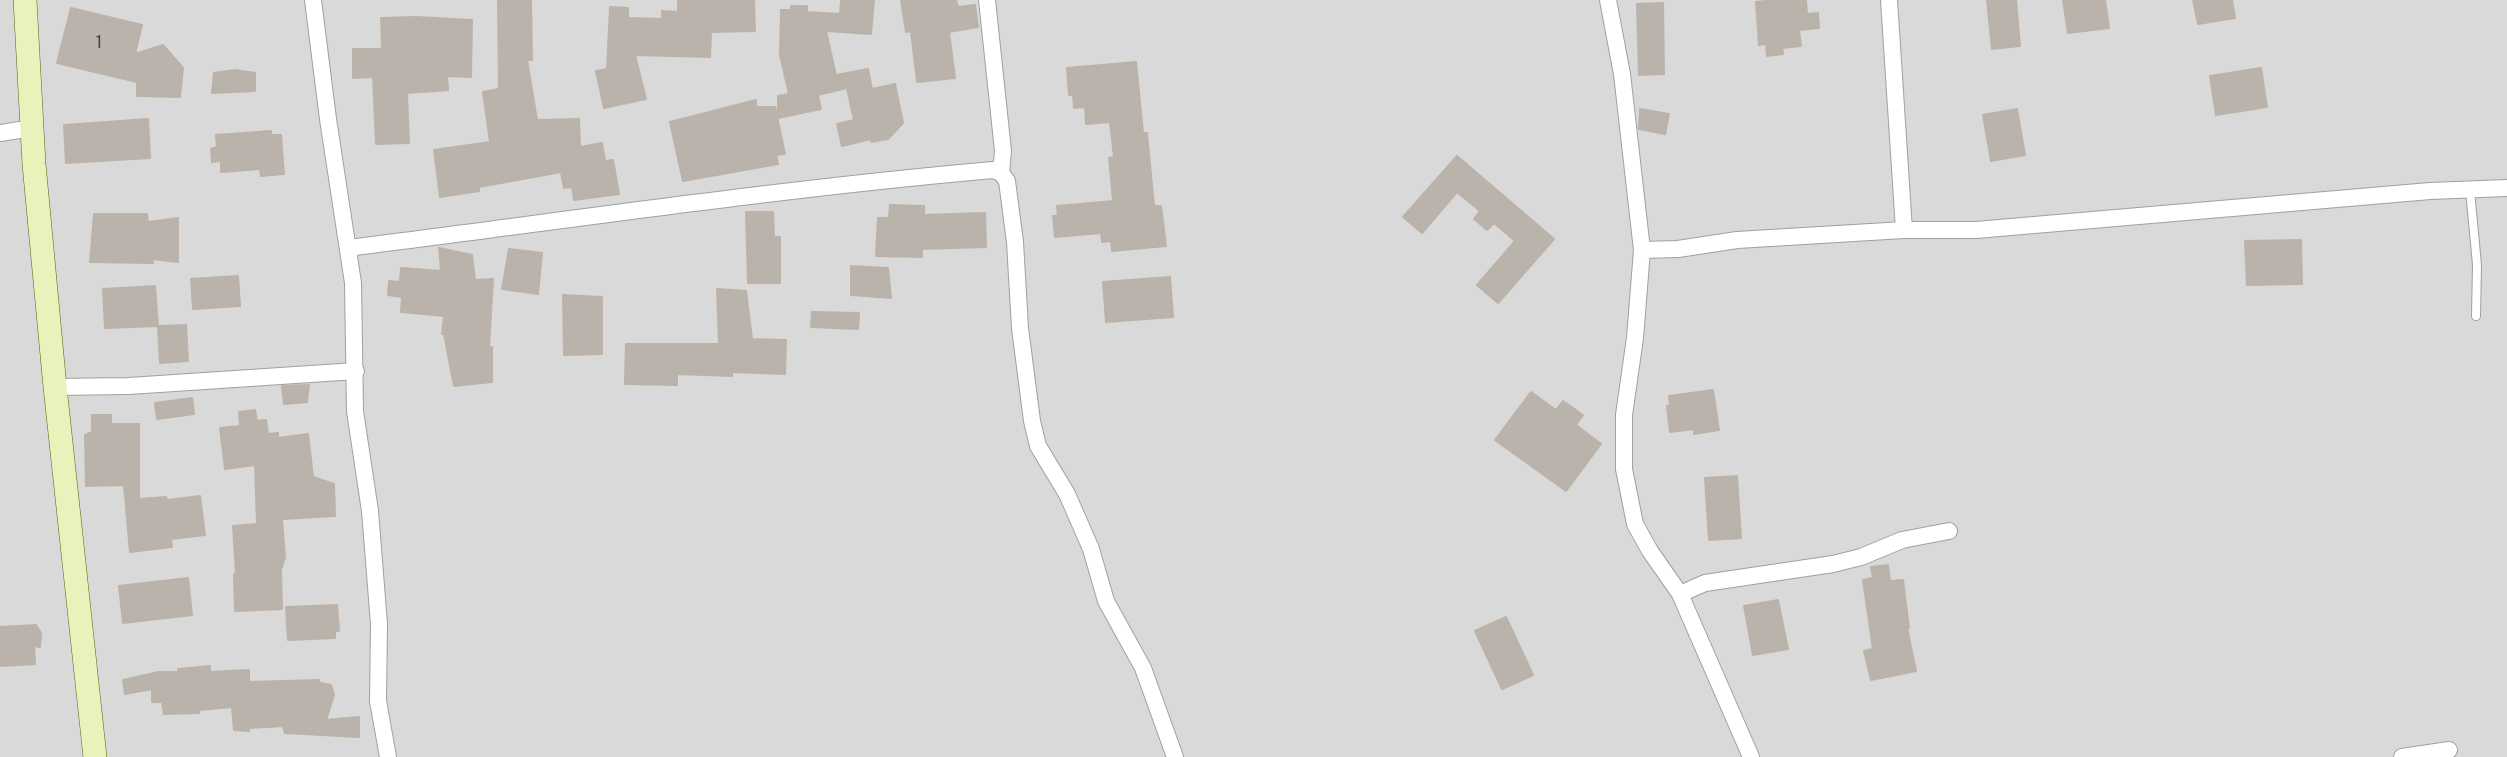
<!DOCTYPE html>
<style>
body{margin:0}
canvas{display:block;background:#eceae3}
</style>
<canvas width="2507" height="757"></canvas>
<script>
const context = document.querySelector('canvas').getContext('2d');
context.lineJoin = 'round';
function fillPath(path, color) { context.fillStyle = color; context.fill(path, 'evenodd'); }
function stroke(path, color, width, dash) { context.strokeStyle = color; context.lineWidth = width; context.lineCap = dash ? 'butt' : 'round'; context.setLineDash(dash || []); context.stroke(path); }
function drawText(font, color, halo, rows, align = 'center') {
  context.font = font + ' Overpass,sans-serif'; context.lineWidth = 7; context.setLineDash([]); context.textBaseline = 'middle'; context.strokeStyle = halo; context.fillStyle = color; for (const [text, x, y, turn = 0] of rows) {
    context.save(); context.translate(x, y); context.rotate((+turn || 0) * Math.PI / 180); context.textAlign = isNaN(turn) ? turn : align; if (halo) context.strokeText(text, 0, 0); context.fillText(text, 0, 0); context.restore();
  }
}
fillPath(new Path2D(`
 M0 0H2507V757H0Z`), '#dad9d9');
const building = new Path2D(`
 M498 0H531L532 60H527L537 120 579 119 580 147 602 143 605 161 613 160 619 194 574 200 572 187 564 188 561 172 479 187V191L440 197 434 150 490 142 483 92 499 89Z
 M678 0H754L755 31 711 32 710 57 635 55 646 99 604 108 596 71 607 69 610 7 628 8V18L662 19V11L678 12Z
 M841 0H874L871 34 826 31 836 75 868 69 872 89 895 84 903 123 888 139 871 142V139L842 146 837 124 854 120 847 88 818 95 821 109 778 118V96L789 94 780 55 781 10H791V6H807V12L840 14Z
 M901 0H956L958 7 975 5 978 27 949 32 955 78 917 82 911 31 906 32Z
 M1774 0H1806L1807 14 1818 13 1819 28 1799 30 1801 46 1782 48 1783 54 1767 56 1766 44 1759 45 1756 2Z
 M1987 0H2016L2020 46 1992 49Z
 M2063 0H2105L2109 28 2068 33Z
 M2193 0H2232L2235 18 2198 24Z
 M1663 3 1664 74 1639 75 1637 4Z
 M71 8 142 25 135 54 163 45 183 68 180 97 137 96V82L57 63Z
 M417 17 472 20 471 77 447 76 448 90 407 93 409 143 376 144 373 77 353 78V49H382L381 18Z
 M1136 62 1143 133H1147L1154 206H1161L1166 246 1112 251 1111 241 1102 242 1101 233 1055 237 1053 216H1058L1057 206 1113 201 1109 158 1114 157 1110 122 1086 124 1085 107 1074 108 1073 95H1069L1067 68Z
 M2261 68 2267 107 2216 115 2210 76Z
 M235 70 255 73V91L212 93 214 73Z
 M756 100V107H775L785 154 776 155 778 164 683 181 670 122Z
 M1640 109 1669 114 1665 134 1639 129Z
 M2017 109 2025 155 1991 161 1983 115Z
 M148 119 150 158 66 163 64 125Z
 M271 131V135H281L284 174 261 176 260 169 221 172V161L212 162 211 149 217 147 216 135Z
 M1457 156 1554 239 1498 303 1477 285 1515 241 1494 223 1487 230 1474 219 1480 211 1457 192 1422 233 1403 217Z
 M890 205 924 206V215L985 213 986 247 922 249V257L876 256 878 218H889Z
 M746 212H773L774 237H780V283H748Z
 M94 214H147L148 222 178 218V262L152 259 153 263 90 262Z
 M2301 240 2302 284 2247 285 2245 241Z
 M439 248 472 255 475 280 493 279 489 347H492V382L454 386 444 334H442L444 316 401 312 402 297 388 295 389 281 400 282 401 268 441 271Z
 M509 249 542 253 538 294 502 289Z
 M851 266 888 268 891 298 851 295Z
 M238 276 240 306 193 309 191 279Z
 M1170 277 1173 317 1106 322 1103 282Z
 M155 286 158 326 105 328 103 289Z
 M717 289 746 291 752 339 786 340 785 374 732 372V376L677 374V385L625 384 626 344H719Z
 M563 295 602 297V354L564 355Z
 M812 312 859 313 858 329 811 327Z
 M186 325 188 361 160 363 158 326Z
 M309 385 307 402 284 404 282 386Z
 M1713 390 1719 430 1694 434V429L1670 432 1667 406 1670 405 1669 396Z
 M1531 392 1556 410 1563 401 1583 415 1576 425 1601 444 1566 491 1495 440Z
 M192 398 194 414 157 419 155 403Z
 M255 410 257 421 266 420 268 434 278 433V438L308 434 313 477 334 484 335 516 282 519 285 557 281 570 282 609 235 611 234 574H236L233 526 257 524 255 465 225 469 220 428 240 426 239 412Z
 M92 415H111V424H139V499L166 497 167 500 200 496 205 535 171 539 172 547 130 552 124 485 86 486 85 435 92 432Z
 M1737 476 1741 538 1709 540 1705 478Z
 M1888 565 1890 581 1903 580 1909 628H1907L1916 671 1871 680 1864 651 1873 649 1863 580 1873 578 1871 567Z
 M188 578 192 615 123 623 119 586Z
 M1778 600 1788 649 1753 655 1744 606Z
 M337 605 339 631H335V638L288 640 286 607Z
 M1506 617 1533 675 1502 689 1475 631Z
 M36 625 41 633 40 647 34 646 35 664 0 666V627Z
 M210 666V672L249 670V682L319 680 320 683 331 685 334 695 326 720 359 717V737L285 733 283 726 249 728V731L234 730 232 707 199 710V713L164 714 162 702H152V689L125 694 123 680 159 672H178V669Z`);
fillPath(building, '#b9b3ac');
stroke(building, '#bcb2a7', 2);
const lane = new Path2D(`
 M2470 190 2477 265 2476 316`);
const street = new Path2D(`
 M313 0 328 119 353 283 355 411 370 511 379 624 378 701 388 757
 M987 0 1003 151 1001 173
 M1608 0 1622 74 1642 250 1678 249 1737 240 1904 230H1976L2430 191 2507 188
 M1889 0 1904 230
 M0 133 32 128
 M348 248C563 221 777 189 993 170L1001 173 1007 181 1015 242 1020 328 1032 421 1038 446 1067 494 1091 549 1106 601 1143 668 1175 757
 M1642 250 1635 338 1624 415V469L1635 524 1650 551 1680 594 1751 757
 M55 387 129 386 356 371
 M1680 594 1705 583 1833 564 1861 557 1902 540 1949 531
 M2402 757 2449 750`);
const secondary = new Path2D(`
 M25 0 34 164 55 387 95 757`);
stroke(lane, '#a0a0a0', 10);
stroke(street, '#a0a0a0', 18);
stroke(secondary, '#54670f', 24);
stroke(lane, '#fff', 8);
stroke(street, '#fff', 16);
stroke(secondary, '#eaf2bb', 23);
drawText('18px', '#434240', null, [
 ["1",99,44]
]);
</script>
